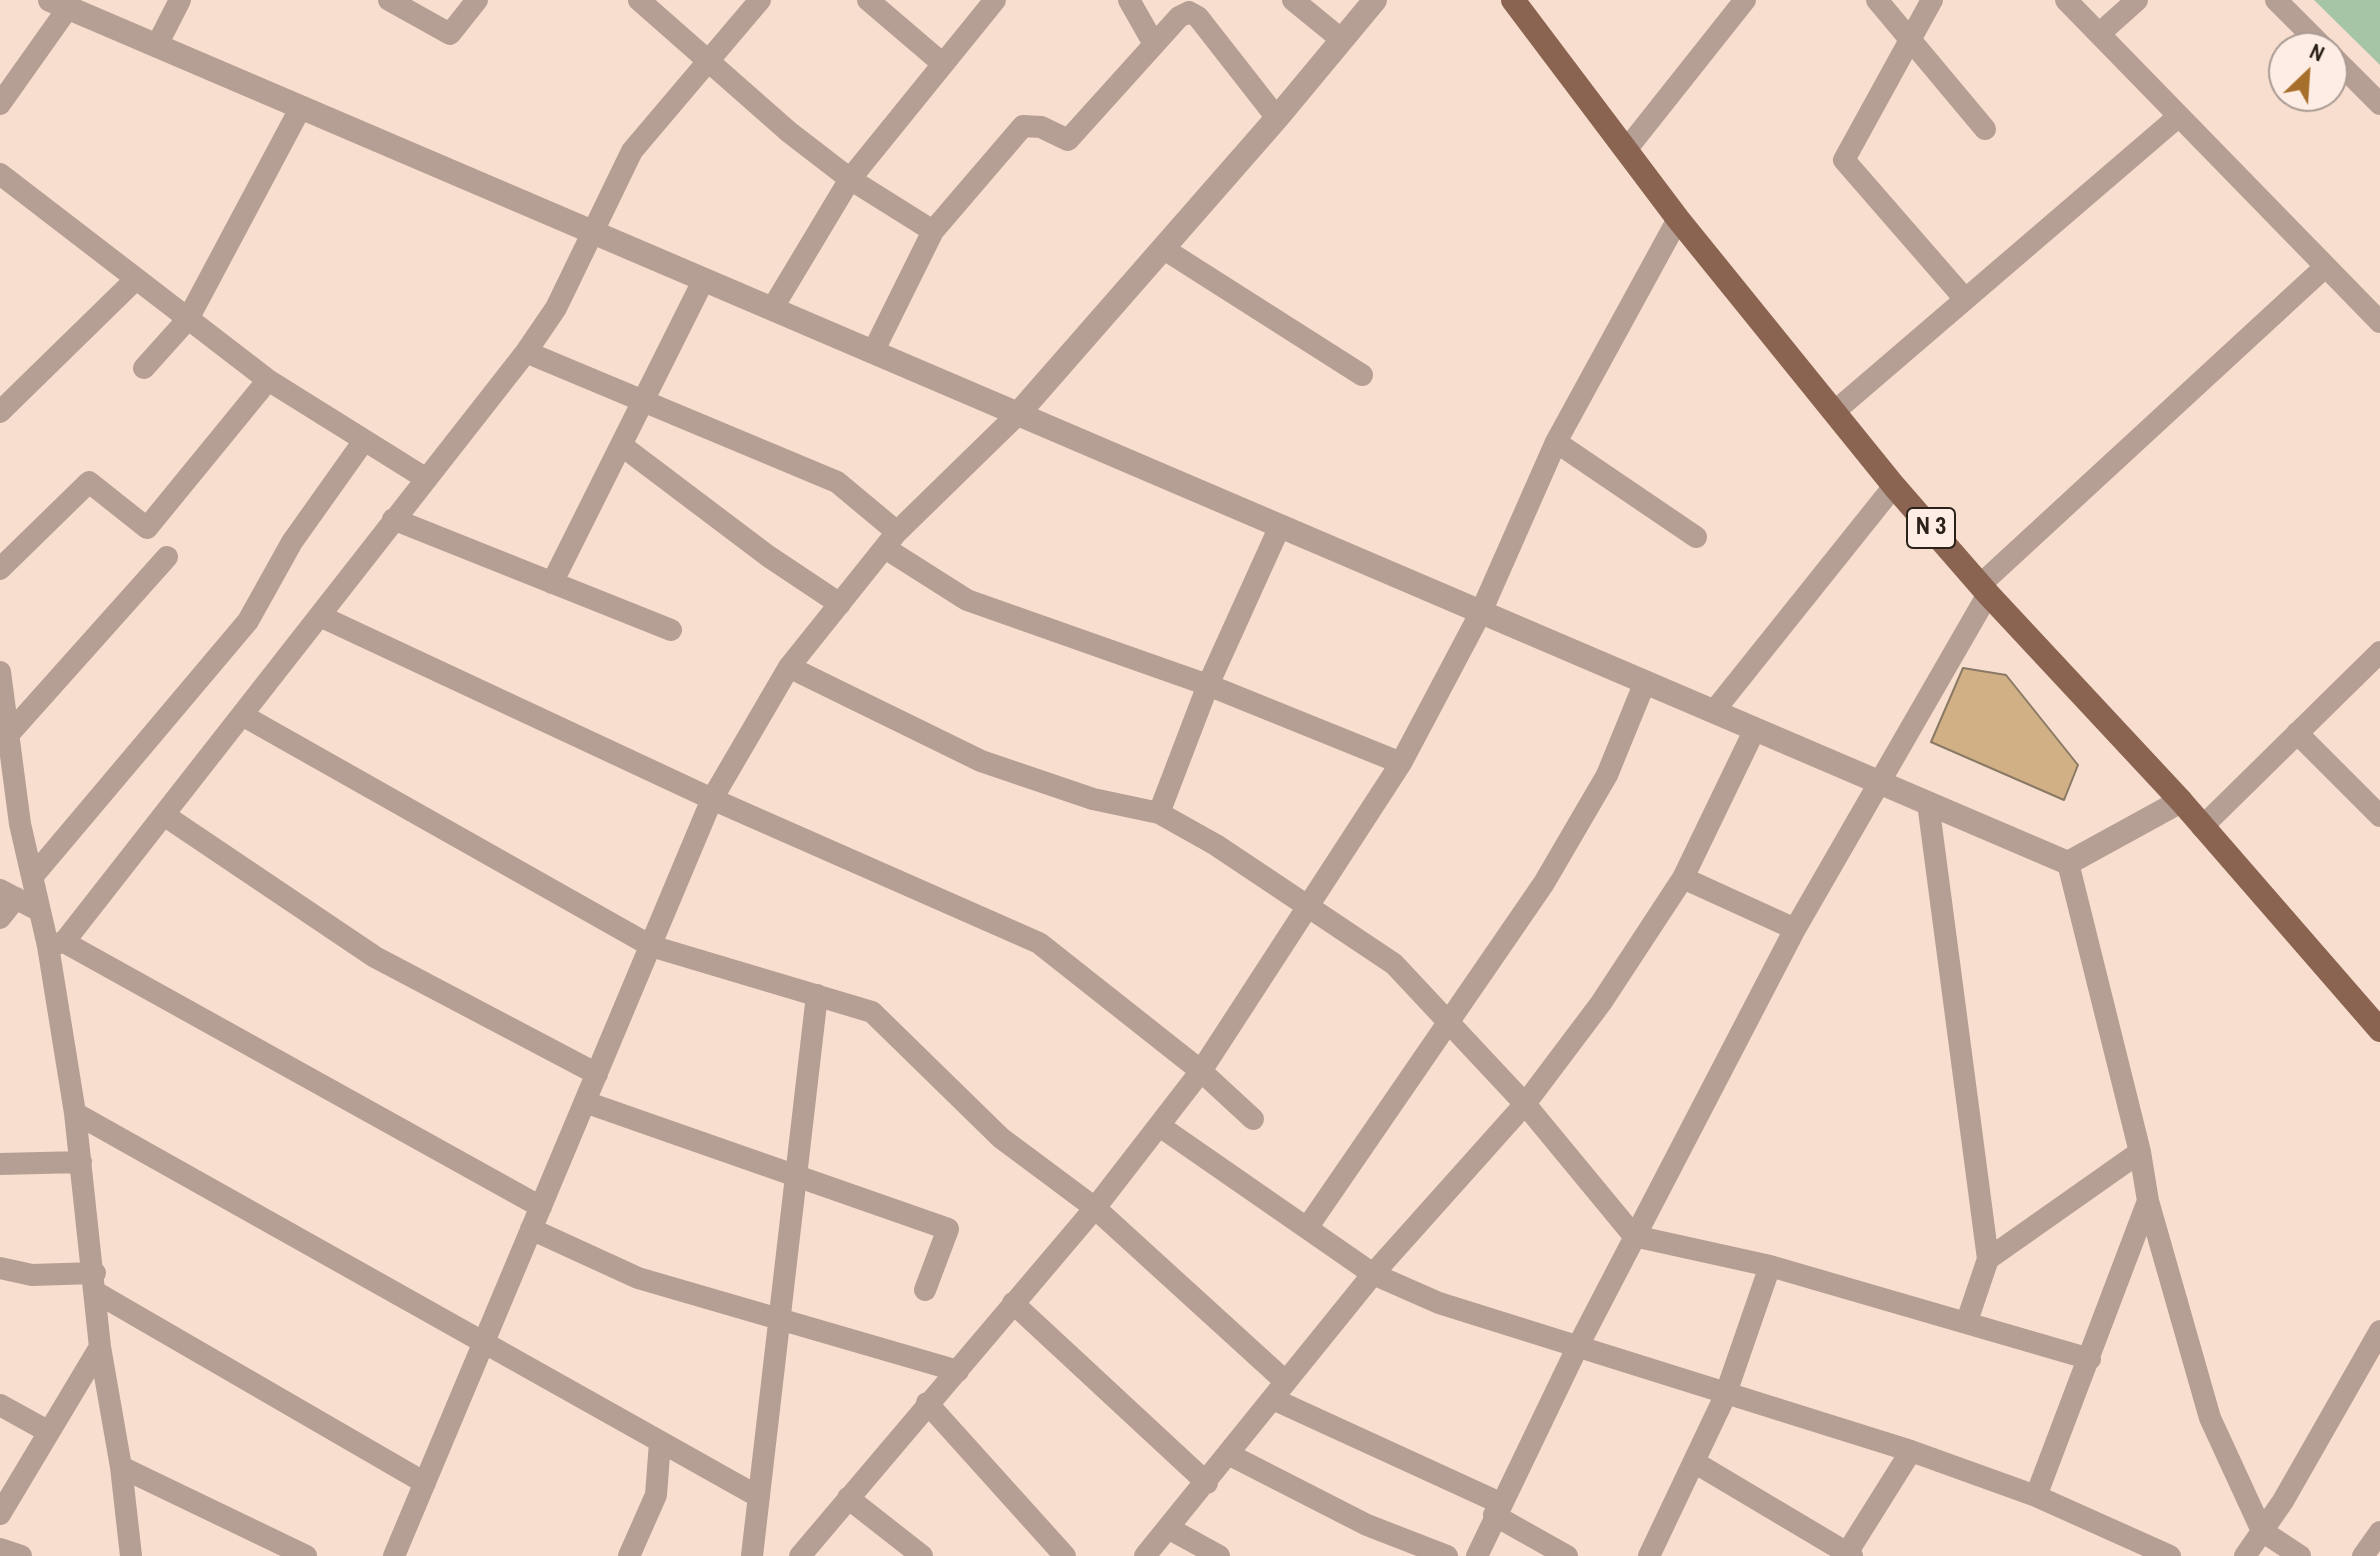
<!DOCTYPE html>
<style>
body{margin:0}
#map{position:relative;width:2380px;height:1556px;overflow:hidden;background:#f8dece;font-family:"Archivo Narrow",sans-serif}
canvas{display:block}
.north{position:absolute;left:2268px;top:32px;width:80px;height:80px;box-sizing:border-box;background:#feede4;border:2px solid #a99b94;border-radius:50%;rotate:25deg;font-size:22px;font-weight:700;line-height:32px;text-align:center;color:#2a211b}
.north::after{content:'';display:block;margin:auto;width:28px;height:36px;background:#a76f2c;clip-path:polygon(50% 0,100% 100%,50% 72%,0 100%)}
</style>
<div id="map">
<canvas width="2380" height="1556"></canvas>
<div class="north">N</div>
</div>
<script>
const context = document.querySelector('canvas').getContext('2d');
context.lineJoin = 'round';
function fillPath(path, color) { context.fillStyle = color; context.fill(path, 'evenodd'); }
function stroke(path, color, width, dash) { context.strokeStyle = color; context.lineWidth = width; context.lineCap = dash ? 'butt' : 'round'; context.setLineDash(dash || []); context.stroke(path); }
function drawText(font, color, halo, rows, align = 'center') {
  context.font = font + ' "Archivo Narrow",sans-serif'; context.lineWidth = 7; context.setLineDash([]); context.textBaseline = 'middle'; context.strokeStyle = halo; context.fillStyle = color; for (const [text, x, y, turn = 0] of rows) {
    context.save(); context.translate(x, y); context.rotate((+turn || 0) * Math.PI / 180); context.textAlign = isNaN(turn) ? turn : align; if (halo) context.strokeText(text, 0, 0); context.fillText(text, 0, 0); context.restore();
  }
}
fillPath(new Path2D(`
 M2314 0H2380V65Z`), '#a6c5a7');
const building = new Path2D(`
 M1963 668 2006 675 2078 765 2064 800 1931 742Z`);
fillPath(building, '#d2b086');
stroke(building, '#897965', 2);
stroke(new Path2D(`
 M389 0 450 34 477 0
 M639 0 789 132 850 179 933 231
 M868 0 943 64
 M1129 0 1154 44
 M1293 0 1342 40
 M1877 0 1985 129
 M1932 0 1844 160 1965 299
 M2066 0 2380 322
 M2276 0 2324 48
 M2099 34 2137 0
 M157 45 180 0
 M2332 56 2380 104
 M0 104 68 8
 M1626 150 1745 0
 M0 174 268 380 425 478
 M1164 249 1362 375
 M772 309 850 179 995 0
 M526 352 837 482 897 532
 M873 352 933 231 1023 126 1041 127 1068 140 1179 17 1189 12 1198 17 1277 118
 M144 368 188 319 301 107
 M0 412 136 279
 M1834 412 2179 116
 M1556 442 1696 537
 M621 445 768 556 840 604
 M393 519 671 630
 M885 548 967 600 1208 685 1401 763
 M0 569 89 482 147 528 268 380
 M552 583 704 279
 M1980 585 2325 267
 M320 616 712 799 1039 943 1201 1071 1253 1119
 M789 667 981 761 1093 799 1159 813 1216 845 1394 964 1525 1104 1634 1236 1770 1266 2090 1359
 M0 672 20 824 48 946 75 1113 100 1347 121 1467 131 1556
 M1714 711 1894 486
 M242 715 651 946 872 1012 1001 1138 1095 1208 1286 1382
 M2297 733 2380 816
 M8 735 167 557
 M1928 803 1988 1259 1967 1321
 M1159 813 1208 685 1280 526
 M164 815 375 957 597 1074
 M2202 827 2380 652
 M2068 863 2140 1152 2148 1201 2210 1418 2262 1531 2300 1556
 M33 876 248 621 292 542 363 442
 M1683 878 1795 929
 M0 890 40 911
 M0 918 16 898
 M64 942 526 352 556 308 632 151 760 0
 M51 945 64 942 541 1207
 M585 1102 948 1229 925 1290
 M75 1113 759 1497
 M1161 1127 1373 1274 1439 1303 1911 1451 2036 1496 2170 1556
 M0 1164 81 1162
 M1307 1228 1544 883 1607 775 1645 682
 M531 1229 638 1278 958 1371
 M1988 1259 2140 1152
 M0 1268 32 1275 95 1273
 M97 1293 425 1483
 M1013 1303 1207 1483
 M1273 1399 1500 1503
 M927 1403 1065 1556
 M0 1405 49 1432
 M1230 1455 1367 1525 1447 1556
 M1694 1462 1852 1556
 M121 1467 306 1556
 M2036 1496 2148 1201
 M848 1498 922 1556
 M0 1514 100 1347
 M1494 1515 1567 1556
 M1168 1528 1219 1556
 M0 1549 21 1556
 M1847 1553 1911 1451
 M394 1556 712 799 789 667 897 532 1018 414
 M629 1556 656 1495 660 1442
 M752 1556 817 995
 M800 1556 1095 1208 1201 1071 1401 763 1481 612 1556 442 1678 219
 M1145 1556 1373 1274 1525 1104 1601 1003 1683 878 1755 729
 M1477 1556 1577 1348 1795 929 1988 594
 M1649 1556 1725 1396 1770 1266
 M2245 1556 2283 1501 2380 1331
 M2363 1556 2380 1532`), '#b59e93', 22);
stroke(new Path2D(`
 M50 0 2068 863 2181 801
 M1018 414 1277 118 1375 0`), '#b59e93', 24);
stroke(new Path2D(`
 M1513 0 1678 219 1894 486 1988 594 2181 801 2380 1030`), '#8b6351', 24);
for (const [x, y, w] of [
 [1931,528,48]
]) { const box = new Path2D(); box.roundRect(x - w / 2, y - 20, w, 40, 6); context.fillStyle = '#feede4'; context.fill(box); stroke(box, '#2a211b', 2); }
drawText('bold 24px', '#2a211b', null, [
 ["N 3",1931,528]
]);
</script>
